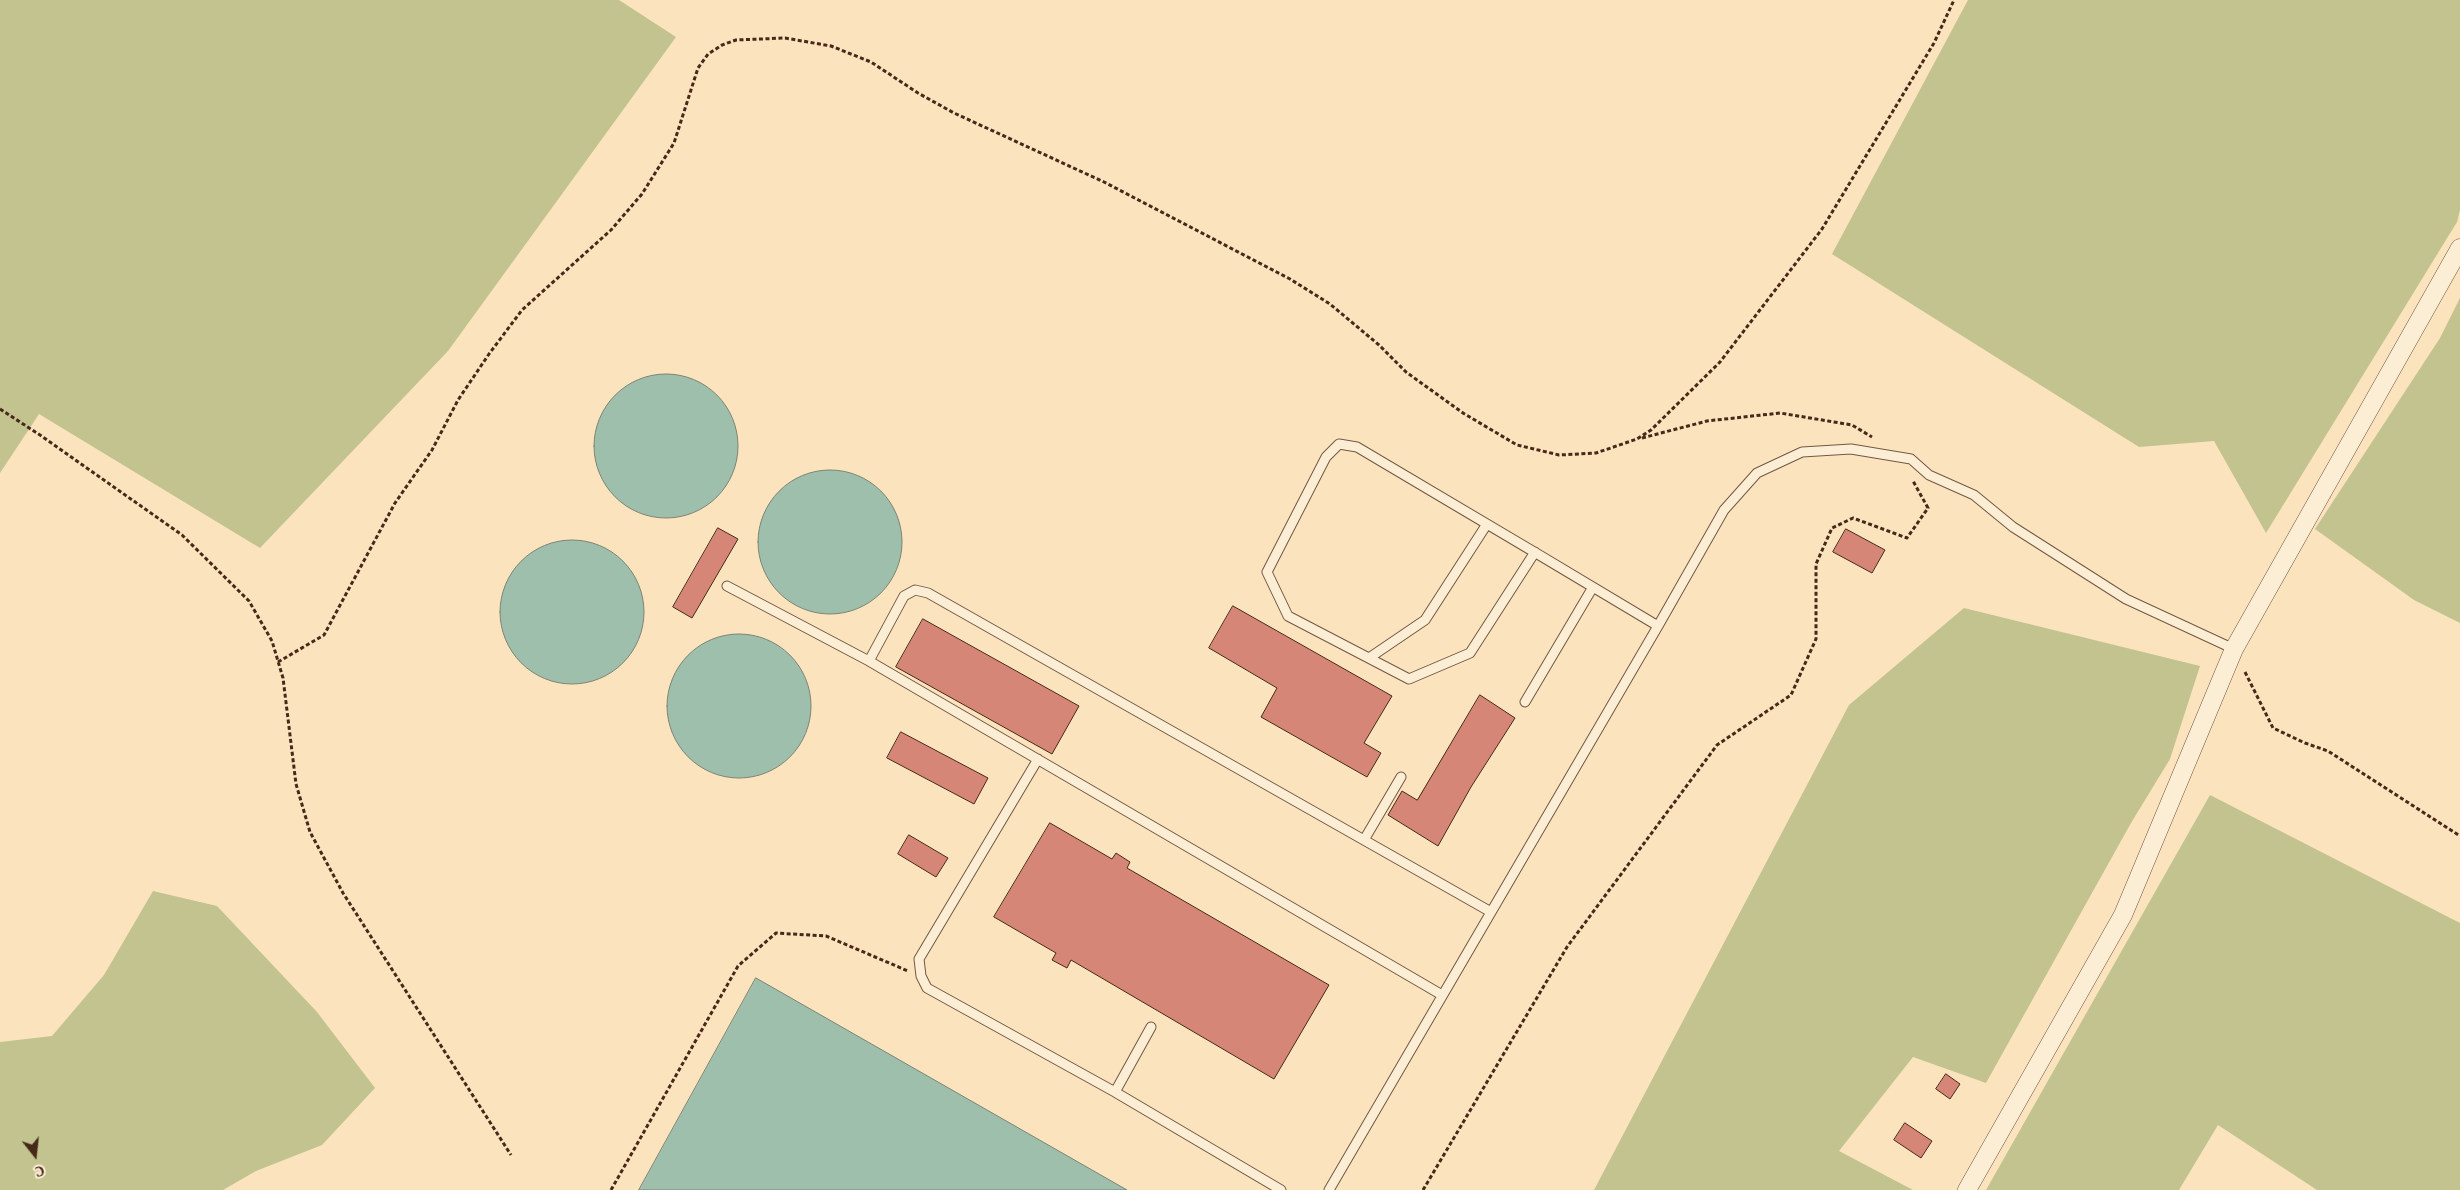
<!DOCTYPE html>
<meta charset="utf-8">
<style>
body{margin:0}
#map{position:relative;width:2460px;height:1190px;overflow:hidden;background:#fbe3be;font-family:Vollkorn,serif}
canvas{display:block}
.north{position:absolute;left:10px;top:1130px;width:50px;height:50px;-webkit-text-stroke:4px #fcedd5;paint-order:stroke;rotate:164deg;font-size:14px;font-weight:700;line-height:20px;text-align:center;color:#472919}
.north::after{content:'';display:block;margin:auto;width:18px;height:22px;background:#472919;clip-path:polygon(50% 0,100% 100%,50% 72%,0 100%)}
</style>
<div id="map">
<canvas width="2460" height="1190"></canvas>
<div class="north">С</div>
</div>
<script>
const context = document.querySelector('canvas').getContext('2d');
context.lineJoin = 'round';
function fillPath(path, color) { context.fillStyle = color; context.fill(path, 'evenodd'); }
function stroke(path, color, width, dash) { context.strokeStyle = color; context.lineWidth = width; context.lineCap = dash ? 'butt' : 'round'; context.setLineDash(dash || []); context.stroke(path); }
fillPath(new Path2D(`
 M0 0H619L676 37 448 351 260 548 39 414 0 473Z
 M1968 0H2460V210L2457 222 2266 533 2214 441 2139 447 1832 254Z
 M2460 298V623L2414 600 2315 529 2440 338Z
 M1964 608 2200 666 2170 759 2131 823 1986 1083 1913 1057 1839 1151 1913 1190H1594L1849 705Z
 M2210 795 2460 923V1190H2317L2218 1125 2179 1190H1986Z
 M153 891 217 906 317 1012 375 1088 322 1145 256 1171 223 1190H0V1042L52 1036 104 975Z`), '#c2c38f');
const water = new Path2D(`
 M594 446a72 72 0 1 1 144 0a72 72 0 1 1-144 0Z
 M758 542a72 72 0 1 1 144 0a72 72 0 1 1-144 0Z
 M500 612a72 72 0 1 1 144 0a72 72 0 1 1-144 0Z
 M667 706a72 72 0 1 1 144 0a72 72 0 1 1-144 0Z
 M756 978 1127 1190H639Z`);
fillPath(water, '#9fbfad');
stroke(water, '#7c8372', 1);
const building = new Path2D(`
 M718 528 738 539 692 618 673 607Z
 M1846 529 1885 550 1872 573 1833 552Z
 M1233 606 1392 696 1364 743 1381 753 1367 777 1261 717 1277 688 1209 648Z
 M923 619 1079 706 1052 754 896 667Z
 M1480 695 1515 718 1471 787 1438 846 1388 815 1402 791 1417 800Z
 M901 732 988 778 974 804 887 758Z
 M1050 823 1112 859 1116 853 1130 862 1127 868 1329 985 1274 1079 1071 960 1067 968 1052 960 1056 953 994 917Z
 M909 835 948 858 936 877 898 854Z
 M1946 1074 1960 1084 1950 1099 1936 1089Z
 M1905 1123 1932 1141 1921 1158 1894 1140Z`);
fillPath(building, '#d68677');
stroke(building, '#472919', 1);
const lane = new Path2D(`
 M727 586 869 661 1442 995
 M1658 626 1724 510 1757 473 1802 452 1851 449 1911 459 1929 475 1974 495 2013 527 2126 599 2234 649
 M1369 658 1425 620 1487 524
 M869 661 904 596 915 590 928 593 1491 912
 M1525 702 1593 587
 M1038 759 919 959 921 976 927 988 1115 1092 1281 1190
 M1364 840 1401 777
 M1115 1092 1151 1027
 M1329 1190 1658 626C1558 566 1457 506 1357 447L1339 444 1326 457 1267 572 1288 616 1409 679 1470 653 1535 552`);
const street = new Path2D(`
 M1967 1190 2123 915 2234 649 2460 248`);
stroke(lane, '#745842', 11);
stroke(street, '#745842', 19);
stroke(new Path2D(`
 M0 409 40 435 182 535 249 601 272 641 283 678 296 784 310 832 343 893 511 1155
 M1642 438 1707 421 1780 413 1852 425 1872 437
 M278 662 324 635 395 503 432 450 458 400 489 354 522 310 611 230 642 194 674 143 698 68 708 54 722 45 736 40 785 38 831 46 871 62 918 93 954 113 1104 182 1290 279 1330 304 1379 345 1406 372 1463 413 1517 445 1559 455 1596 453 1637 439 1651 430 1720 362 1822 229 1934 43 1954 0
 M2245 672 2273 728 2305 743 2328 751 2460 836
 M611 1190 738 966 776 933 826 936 908 971
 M1423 1190 1567 947 1717 745 1791 695 1816 639V564L1832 528 1853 518 1907 538 1928 508 1913 481`), '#472919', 3, [4, 2.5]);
stroke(lane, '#fcedd5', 9);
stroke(street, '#fcedd5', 18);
</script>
